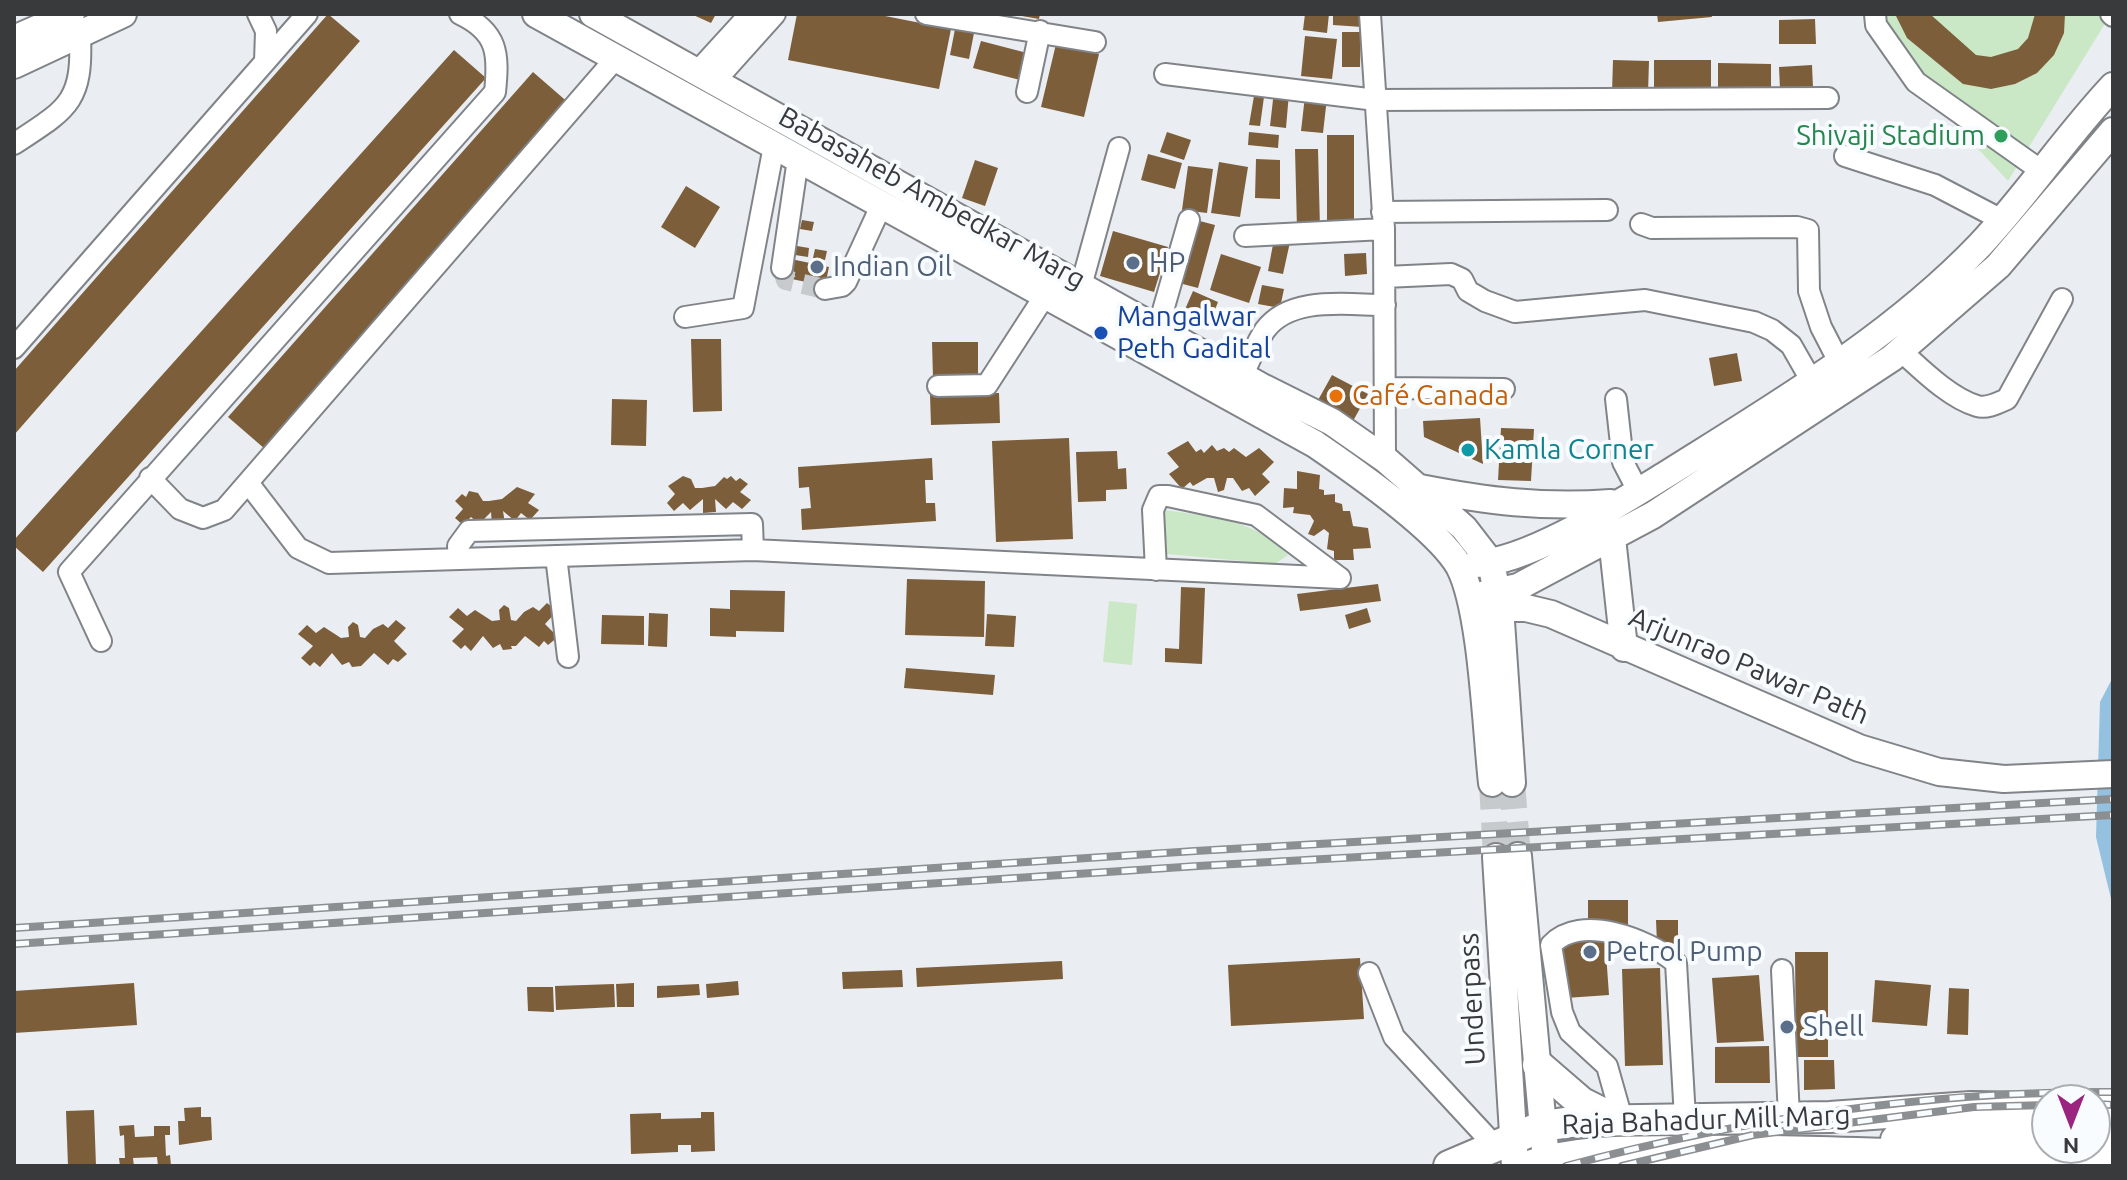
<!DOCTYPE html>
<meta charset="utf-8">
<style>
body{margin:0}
#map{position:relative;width:2127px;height:1180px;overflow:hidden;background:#eaeef2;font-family:Ubuntu,sans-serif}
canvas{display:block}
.frame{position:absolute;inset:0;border:16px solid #383a3b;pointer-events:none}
.north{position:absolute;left:2031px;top:1084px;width:80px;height:80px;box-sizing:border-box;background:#f8fcff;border:2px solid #abaeb1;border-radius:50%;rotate:180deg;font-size:22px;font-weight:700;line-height:32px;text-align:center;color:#383a3b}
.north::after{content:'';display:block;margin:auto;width:28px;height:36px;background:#9a247f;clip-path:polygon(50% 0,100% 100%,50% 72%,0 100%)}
</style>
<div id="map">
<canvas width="2127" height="1180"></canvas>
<div class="frame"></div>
<div class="north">N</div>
</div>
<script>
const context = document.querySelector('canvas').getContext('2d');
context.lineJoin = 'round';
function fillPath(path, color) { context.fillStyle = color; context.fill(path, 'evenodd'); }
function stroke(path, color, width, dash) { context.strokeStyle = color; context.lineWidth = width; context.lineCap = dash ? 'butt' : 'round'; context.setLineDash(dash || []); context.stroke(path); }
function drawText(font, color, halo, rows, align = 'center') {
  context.font = font + ' Ubuntu,sans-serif'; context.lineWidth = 8; context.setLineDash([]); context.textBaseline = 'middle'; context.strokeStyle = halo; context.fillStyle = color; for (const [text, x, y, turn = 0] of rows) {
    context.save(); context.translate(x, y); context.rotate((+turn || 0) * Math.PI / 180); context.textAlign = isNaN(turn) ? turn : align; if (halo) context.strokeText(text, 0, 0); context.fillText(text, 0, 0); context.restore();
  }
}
fillPath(new Path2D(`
 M1879 14H2111L2008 181 1925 92Z
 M1164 510C1207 516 1259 520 1288 555L1275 564 1167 554Z
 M1109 601 1137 604 1132 665 1103 662Z`), '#cae8c6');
fillPath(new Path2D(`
 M2113 677V907L2096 837 2100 702Z`), '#93c1df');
fillPath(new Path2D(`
 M328 14 360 41 14 435V371Z
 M691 14H716L711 23Z
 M797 14H875L951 29 939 89 788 60Z
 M1010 14H1040L1039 19Z
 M1305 14H1329L1327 33 1303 30Z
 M1333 14H1362V27L1333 25Z
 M1657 14H1711L1712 17 1658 22Z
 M1895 14H1930L1976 55 1991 57 2018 49 2028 38 2035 14H2065L2064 33 2054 55 2037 73 2015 84 1991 89 1963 84 1907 38Z
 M1815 19 1816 44H1779V20Z
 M955 29 974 33 969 59 950 55Z
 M1342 32H1361L1360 67H1342Z
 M1305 36 1337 39 1332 79 1301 76Z
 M981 41 1031 54 1024 81 973 68Z
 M1056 44 1099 54 1084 117 1041 107Z
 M454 50 486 78 43 572 14 546V540Z
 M1613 60 1649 61 1648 94 1612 93Z
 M1654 60H1711V92L1654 91Z
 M1718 63 1771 64V91L1718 90Z
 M1812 65 1813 88 1780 89 1779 67Z
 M533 72 571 105 265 449 228 417Z
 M1274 91 1289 93 1286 128 1270 126Z
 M1254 96 1264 97 1260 126 1249 125Z
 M1305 96 1327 98 1323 133 1301 131Z
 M1167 132 1191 140 1184 160 1160 152Z
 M1249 132 1279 135 1278 148 1248 145Z
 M1327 135H1354V228H1327Z
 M1295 149H1318L1320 228 1297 229Z
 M1148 154 1182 163 1175 189 1141 180Z
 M1256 159 1280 160V199L1255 198Z
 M975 160 998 168 985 206 962 198Z
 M1219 162 1248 167 1240 217 1211 213Z
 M1188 166 1213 169 1207 213 1182 210Z
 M686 186 720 207 695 248 661 227Z
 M802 220 814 222 812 231 800 229Z
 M1196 220 1215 225 1198 288 1179 283Z
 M1113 231 1168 247 1154 292 1100 276Z
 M1274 239 1290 242 1283 274 1268 271Z
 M797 246 809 248 808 257 795 255Z
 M815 249 827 251 825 260 813 258Z
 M1366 253 1367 274 1345 276 1344 254Z
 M1221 254 1261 267 1249 303 1210 290Z
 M791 259 829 267 825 286 787 278Z
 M1262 285 1284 289 1280 308 1258 304Z
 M1193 291 1218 302 1209 325 1183 314Z
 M691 339H721L722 411 693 412Z
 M932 342H978V378H933Z
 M1737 353 1742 381 1714 386 1709 358Z
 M1332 375 1368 394 1353 421 1317 402Z
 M999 393 1000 423 931 425 930 395Z
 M612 399 647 400 646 446 611 445Z
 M1480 418 1483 464 1424 437 1423 421Z
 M1501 428 1534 429 1531 481 1498 480Z
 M1069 438 1073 539 996 542 992 441Z
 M1188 441 1196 452 1201 449 1204 453 1212 445 1217 451 1224 448 1229 452 1234 448 1246 457 1259 448 1274 462 1262 474 1270 482 1255 496 1249 488 1242 491 1233 478H1227L1224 490 1218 492 1214 478H1207L1193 486 1190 482 1182 489 1169 474 1179 467 1167 453Z
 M1117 451 1118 469 1126 468 1127 489 1106 490V501L1078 502 1076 452Z
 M932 458 933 480H925L926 503H935L936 521 802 530 801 509 811 508 809 487 799 488 798 467Z
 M1297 471 1320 475 1319 489 1324 490V495L1335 494V502L1342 504 1343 511H1350L1353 526 1368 528 1371 548 1353 549 1354 560H1334V551L1327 549 1329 533 1324 529 1314 536 1308 534 1314 521 1310 515 1293 513 1294 507 1283 508 1284 488 1297 489Z
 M683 476 691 479 695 488H702L715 486 724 477 727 479 731 476 736 481 740 478 748 484 740 492 751 500 742 509 733 502 726 509 715 499 716 512 703 513V499L690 510 683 503 674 511 667 503 675 494 668 486Z
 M517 487 535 494 528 503 539 510 530 520 521 513 515 521 503 511 505 524 492 525 491 512 479 524 471 517 463 525 455 518 463 509 455 501 462 494 466 497 469 491 478 493 483 501H489L502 499Z
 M907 579 985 581 984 637 905 635Z
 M1378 584 1381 601 1300 611 1297 594Z
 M1181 587 1205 588 1202 664 1165 662V648L1179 649Z
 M730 590 785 591 784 632 736 631V637L710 636V608L730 609Z
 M547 603 557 611 545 624 558 637 548 645 544 641 539 647 525 636 516 646H511L512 649 503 650 500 644 493 648 483 636 471 651 465 645 461 649 452 641 464 629 449 617 458 608 467 616 475 610 492 621 500 620 499 610 504 605 509 608 511 620 516 621 524 612 533 607 539 611Z
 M1367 608 1371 622 1349 629 1345 615Z
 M649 613 668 614 667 647 648 646Z
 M987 614 1016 616 1014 647 985 646Z
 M602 615 644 616V645L601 644Z
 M396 620 406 628 394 641 407 654 398 662 393 659 388 665 374 653 361 666 352 667 349 662 342 665 332 653 320 667 314 662 310 666 301 658 313 646 298 634 307 625 316 633 324 627 341 638 349 637 348 627 353 622 358 625 360 637 365 638 373 629 383 624 388 628Z
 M906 668 995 675 993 695 904 688Z
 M1588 900H1628V925L1588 924Z
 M1656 920H1678V944H1657Z
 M1605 939 1609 995 1566 998 1562 942Z
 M1795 952H1828V1057H1796Z
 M1360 958 1364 1019 1231 1026 1228 965Z
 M1062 961 1063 979 917 987 916 968Z
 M1660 968 1663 1065 1625 1066 1622 969Z
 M902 970 903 987 843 989 842 972Z
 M1759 975 1764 1041 1717 1043 1712 978Z
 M1875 980 1931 985 1927 1026 1872 1022Z
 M738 981 739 995 707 998 706 984Z
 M134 983 137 1025 14 1033V991Z
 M634 983V1007H617L616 984Z
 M614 984 615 1007 556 1010 555 986Z
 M699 984 700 995 657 998V986Z
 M527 987H553L554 1012 528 1011Z
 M1949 988 1969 989 1968 1035 1947 1034Z
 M1769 1046 1770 1083H1715V1047Z
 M1804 1060H1834L1835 1089 1804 1090Z
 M201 1107V1117H211L212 1140 179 1145 178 1121H185L184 1108Z
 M94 1110 96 1166H68L66 1111Z
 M701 1112H714L715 1151 691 1152V1145H678V1152L631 1154 630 1114 661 1113V1119L701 1118Z
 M134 1125 135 1137 154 1136V1126H170V1135H165L166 1156 170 1155 171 1166H158L157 1157 133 1158 134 1166H120L119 1158H125L124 1135 120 1136 119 1126Z`), '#7d5e3a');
stroke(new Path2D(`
 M782 268 786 280 825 289`), '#c6cacd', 20, [20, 10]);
stroke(new Path2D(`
 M1492 783 1496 857
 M1512 783 1518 856`), '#c6cacd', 26, [26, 13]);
const minor = new Path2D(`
 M258 14 266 31 265 62
 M926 14 1095 42
 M1370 14 1384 229 1385 459
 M1875 14 1876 25 1916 82 2043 172
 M2111 14 2113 16
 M697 72 750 14
 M1165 74 1376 100 1828 98
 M714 82 775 14
 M1027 92 1040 31
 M14 144C67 109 83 103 80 36
 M1845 156 1935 185 2002 220
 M1382 212 1607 210
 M1641 224 1652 228 1797 227 1808 230 1809 291 1821 327 1839 362
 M1245 236 1384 229
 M782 268 798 159
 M1385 277 1451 274 1462 279 1468 291 1485 301 1515 312 1645 300 1754 322 1772 330 1791 345 1811 380
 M1081 286 1119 148
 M825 289 842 286 846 282 881 206
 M685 317 743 308 774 146
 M1158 328 1189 220
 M14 348 307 14
 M1901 351C1922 370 1950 398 1977 406 1987 409 1998 403 2007 399L2062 299
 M1242 376C1250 361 1256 343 1265 330 1291 295 1348 305 1385 305
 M938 386 987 385 1044 297
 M1385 388 1504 389
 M1616 399 1623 462 1638 491
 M150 478 180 509 203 518 224 510 616 58
 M249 484 298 548 329 563 753 550 1340 578
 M556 556 568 657
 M459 559 458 546 469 531 752 524 753 550
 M1156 570 1153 510 1159 496H1168L1256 515 1340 578
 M101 641 69 572 495 92C499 54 498 32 460 14
 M1782 970 1789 1117
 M1369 973 1394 1037 1494 1145
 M1622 1119 1607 1066 1570 1032 1562 1012 1551 945C1580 913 1648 939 1676 963L1685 1118`);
const major = new Path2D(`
 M536 14 1315 444C1353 470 1437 528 1459 566 1482 609 1486 730 1492 783
 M593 14 1264 388 1332 422 1385 459 1464 528 1491 563 1500 607 1512 783
 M14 39 71 14
 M14 65 123 14
 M1420 488C1487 501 1542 508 1611 503
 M1612 538 1624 648
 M1476 564C1532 560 1618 504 1667 474 1775 406 1891 338 1980 245 2027 195 2066 136 2113 86
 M1482 595 1518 587 1653 515 1892 358 1998 266 2113 131
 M1484 608H1526L1551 614 1859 748 1939 772 2004 779 2113 774
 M1518 856 1546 1160
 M1496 857 1515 1166`);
const highway = new Path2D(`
 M1538 1065 1582 1103 1614 1119
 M2095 1109 2113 1110
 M2095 1135H2113
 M1896 1140 1971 1133 2047 1134
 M1449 1166 1543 1126 1578 1121 1830 1117 1971 1107 2047 1108
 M1529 1166C1582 1148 1638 1152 1692 1151 1833 1149 1973 1159 2113 1161`);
stroke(minor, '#808488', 24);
stroke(major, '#808488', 30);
stroke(highway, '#808488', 34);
stroke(minor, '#fff', 20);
stroke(major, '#fff', 26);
stroke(highway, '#fff', 30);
const rail = new Path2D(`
 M14 928 1195 851 2113 799
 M14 944 1198 866 2113 815
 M2095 1104 2113 1105
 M1566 1166C1746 1118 1927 1091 2113 1092
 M1622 1166 1753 1135 1974 1107 2047 1105`);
stroke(rail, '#8c8f91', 8);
stroke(rail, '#f8fcff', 5, [15]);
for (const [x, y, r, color] of [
 [2001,136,8,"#2e9e5b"],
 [1133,263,8,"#5c6f8a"],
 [817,267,8,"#5c6f8a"],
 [1101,333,8,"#1a4fb4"],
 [1336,396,8,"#e8710a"],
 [1468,450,8,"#0f9aa8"],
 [1590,952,8,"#5c6f8a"],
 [1787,1027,8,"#5c6f8a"]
]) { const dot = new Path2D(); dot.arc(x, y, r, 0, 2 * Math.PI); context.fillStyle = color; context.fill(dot); stroke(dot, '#f8fcff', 3); }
drawText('28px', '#27864d', '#f8fcff', [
 ["Shivaji Stadium",1985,136]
], 'right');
drawText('28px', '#383a3b', '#f8fcff', [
 ["Babasaheb Ambedkar Marg",932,198,29],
 ["Arjunrao Pawar Path",1749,666,23],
 ["Underpass",1472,999,-93],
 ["Raja Bahadur Mill Marg",1706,1120,-2]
]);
drawText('28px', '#4e5e75', '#f8fcff', [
 ["HP",1149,263],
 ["Indian Oil",833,267],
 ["Petrol Pump",1606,952],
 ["Shell",1803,1027]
], 'left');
drawText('28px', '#164399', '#f8fcff', [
 ["Mangalwar",1117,317],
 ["Peth Gadital",1117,349]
], 'left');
drawText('28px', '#c56008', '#f8fcff', [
 ["Café Canada",1352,396]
], 'left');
drawText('28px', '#0d838f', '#f8fcff', [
 ["Kamla Corner",1484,450]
], 'left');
</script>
